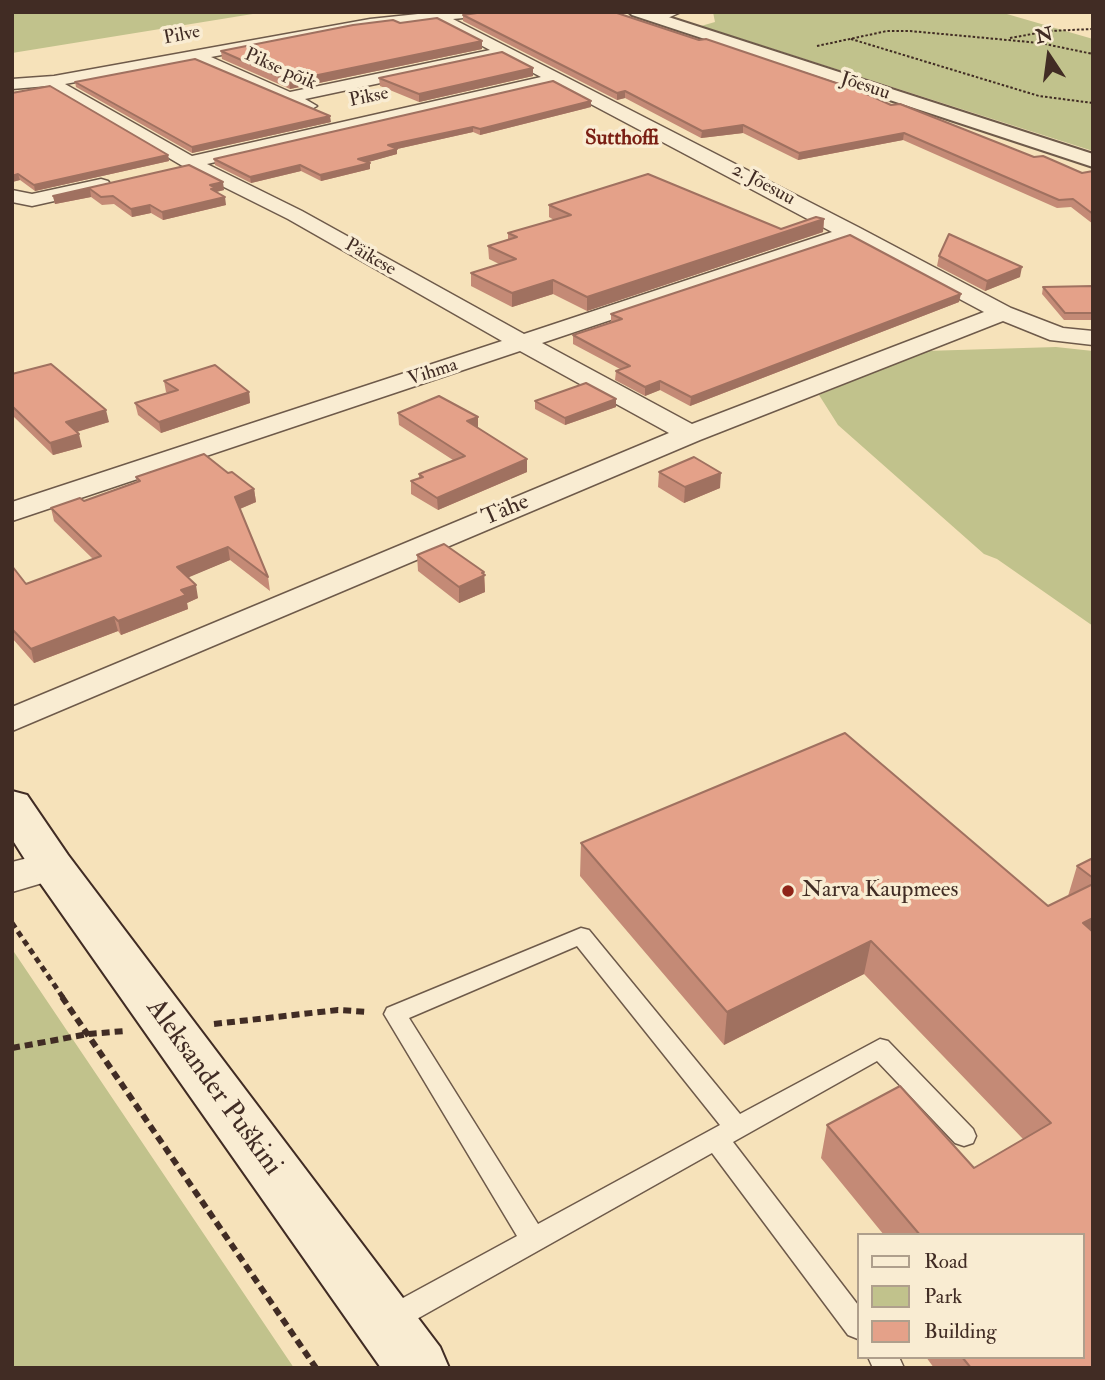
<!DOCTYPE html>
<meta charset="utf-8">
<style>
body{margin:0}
#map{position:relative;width:1105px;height:1380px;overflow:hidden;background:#f6e2ba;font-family:"IM FELL Double Pica",serif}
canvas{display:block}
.frame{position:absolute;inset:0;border:14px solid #412c24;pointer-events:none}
.legend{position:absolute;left:857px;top:1233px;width:228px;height:126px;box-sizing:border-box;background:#f9ecd2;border:2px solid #af9f8c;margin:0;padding:9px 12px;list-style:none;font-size:21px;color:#412c24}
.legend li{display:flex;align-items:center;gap:14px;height:35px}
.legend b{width:35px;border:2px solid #af9f8c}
.north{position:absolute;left:1014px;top:21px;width:70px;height:70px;-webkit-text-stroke:5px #f9ecd2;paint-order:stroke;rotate:347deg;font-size:19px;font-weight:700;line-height:28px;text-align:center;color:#412c24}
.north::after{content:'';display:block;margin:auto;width:24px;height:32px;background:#412c24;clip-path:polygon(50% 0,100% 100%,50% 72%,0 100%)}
</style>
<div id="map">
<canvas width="1105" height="1380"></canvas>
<div class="frame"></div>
<ul class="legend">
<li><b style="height:9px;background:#f9ecd2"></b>Road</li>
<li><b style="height:19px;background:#c1c28c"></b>Park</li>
<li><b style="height:19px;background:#e4a189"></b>Building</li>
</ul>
<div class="north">N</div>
</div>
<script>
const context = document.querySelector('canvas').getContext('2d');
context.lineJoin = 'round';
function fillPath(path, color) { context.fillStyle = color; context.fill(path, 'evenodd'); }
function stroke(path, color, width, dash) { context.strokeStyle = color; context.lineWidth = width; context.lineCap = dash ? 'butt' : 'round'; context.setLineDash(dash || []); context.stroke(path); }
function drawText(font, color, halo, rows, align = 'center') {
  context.font = font + ' "IM FELL Double Pica",serif'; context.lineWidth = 7; context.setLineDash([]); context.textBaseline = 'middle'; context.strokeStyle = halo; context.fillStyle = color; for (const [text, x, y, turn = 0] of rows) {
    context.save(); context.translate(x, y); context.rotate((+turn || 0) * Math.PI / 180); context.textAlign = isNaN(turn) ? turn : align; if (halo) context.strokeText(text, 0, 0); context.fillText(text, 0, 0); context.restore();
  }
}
fillPath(new Path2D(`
 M12 12H265L12 53Z
 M713 12H1000L1093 39V151L701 26 715 22Z
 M1056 347 1093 351V626L997 559 984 554 838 425 819 395 925 351Z
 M12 949 294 1368H12Z`), '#c1c28c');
const service = new Path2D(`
 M581 928 589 930 740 1114 880 1039 888 1041 973 1129 976 1136 973 1143 964 1146 955 1143 877 1061 733 1142 858 1305V1339L848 1335 712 1153 399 1329 389 1333 379 1329 375 1320 379 1311 517 1236 384 1014 387 1008ZM577 946 720 1125 538 1224 409 1018Z
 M868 1357H899L904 1368H873Z`);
const minor = new Path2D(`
 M437 12H491L484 16 453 19 860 228 1011 308 1063 328 1093 331V345L1050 340 1003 321 700 440 12 731V707L669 433 520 351 12 521V502L502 341 288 219 186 168 47 86 12 89V79L54 76 370 19ZM435 21 490 50 290 92 211 57 370 27ZM503 57 541 77 192 156 65 84 193 60 308 111 317 106 305 99ZM553 84 832 232 524 334 302 211 207 164ZM849 240 984 312 692 424 542 343Z
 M659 12H681L661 21H651V15Z
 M101 179 108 181 111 185 108 189 32 206 12 202V190L32 194Z
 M52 852 66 856 72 866 66 876 12 892V862Z`);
const tertiary = new Path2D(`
 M629 12H653L1093 154V167L632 15Z`);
const secondary = new Path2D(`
 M12 791 27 795 68 855 440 1347 449 1368H381L36 877 12 839Z`);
stroke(service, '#6e5a4a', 3);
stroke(minor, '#6e5a4a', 3);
stroke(tertiary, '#6e5a4a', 4);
stroke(secondary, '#412c24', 4);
stroke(new Path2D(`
 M1010 38 1049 31 1093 29
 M851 39 1039 96 1093 103
 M817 46 887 31H910L1040 43 1093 54`), '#412c24', 2, [2.5, 2]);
stroke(new Path2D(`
 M12 923 64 999`), '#412c24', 5, [6, 4.5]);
stroke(new Path2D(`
 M62 997 316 1368
 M214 1024 338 1010 369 1012
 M12 1048 88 1034 125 1031`), '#412c24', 6, [8, 5]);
fillPath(service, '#f9ecd2');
fillPath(minor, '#f9ecd2');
fillPath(tertiary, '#f9ecd2');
fillPath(secondary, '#f9ecd2');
fillPath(new Path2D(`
 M463 15 891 105 1034 157 1082 173 1093 171V224L1071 207 1057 208 903 140 798 160 743 133 701 138 625 98 617 100 463 21Z
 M400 23 482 49 290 89 222 59 221 51Z
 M533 68V76L419 102 380 86 379 78Z
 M75 82 331 122 192 153 76 87Z
 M12 93 168 155 169 161 35 191 20 180 12 182Z
 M591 107 480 135 473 132 397 149V154L368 162 370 169 321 181 301 171 251 183 215 165 214 159Z
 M189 165 224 190 216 192 226 205 163 220 151 213 132 217 114 204 102 205 91 197 55 204 53 196Z
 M549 205 781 229 824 219 823 232 587 311 553 294 512 307 471 286V273L499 264 489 259 488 246 508 240V233L554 220 549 217Z
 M939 256 1020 277 985 291 937 266Z
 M1093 286V320H1064L1042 294 1043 287Z
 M959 302 690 406 660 390 645 396 615 380 616 371 620 369 573 344V335L611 323V314Z
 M12 374 109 422 77 432 82 447 53 455 14 417 12 418Z
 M164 381 249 392 250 403 161 433 138 415 135 403 168 393 166 392Z
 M616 399V407L565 425 535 409V401Z
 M398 413 478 429 527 459V472L438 510 411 494V481L419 478V474L453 460 399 425Z
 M659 472 720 488 684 503 658 487Z
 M228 473 254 489 256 502 240 509 268 577 270 591 230 560 188 577 198 598 187 603 188 609 121 635 118 631 34 663 12 638V566L26 584 93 559 54 521 51 508 84 501 137 482 136 477Z
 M417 555 484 572 485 592 459 603 418 571Z
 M581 843 1048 906 1068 896 1077 866 1093 858V1368H934L926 1357H1082V1235H884L821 1158 827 1125 974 1168 1023 1139 864 974 724 1045 580 876Z`), '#c48a76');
fillPath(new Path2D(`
 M482 41V49L290 89 289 81Z
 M533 68V76L419 102V94Z
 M625 91V98L617 100V93Z
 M591 101V107L480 135V129Z
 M330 116 331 122 192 153V147Z
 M743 125V133L701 138 702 131Z
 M473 127V132L397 149V154L358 165V159L388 145Z
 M904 133 903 140 798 160 799 153Z
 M168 155 169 161 35 191 34 185Z
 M370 163V169L321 181 320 175Z
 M300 165 301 171 251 183 250 177Z
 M18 174 20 180 12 182V176Z
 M223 182 224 190 216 192 217 196 210 185Z
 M90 189 91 197 55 204 53 196Z
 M225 197 226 205 163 220 162 212Z
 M150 205 151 213 132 217 131 209Z
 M824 219 823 232 587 311V297Z
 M1022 267 1020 277 985 291 987 281Z
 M553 280V294L512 307V293Z
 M961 294 959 302 690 406 691 397Z
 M660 381V390L645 396V387Z
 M249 392 250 403 161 433 159 422Z
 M616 399V407L565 425V418Z
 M106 410 109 422 69 434 66 422Z
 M478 417V429L467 421Z
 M79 434 82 447 53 455 50 443Z
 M527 459V472L438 510 437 498Z
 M721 473 720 488 684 503 685 487Z
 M254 489 256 502 237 510 235 497Z
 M228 547 230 560 180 581 177 567Z
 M484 572 485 592 459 603V587Z
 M196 585 198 598 187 603 188 609 121 635 118 621 181 590Z
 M114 617 118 631 34 663 31 649Z
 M1093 918V946L1083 923Z
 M871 941 864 974 724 1045 727 1012Z`), '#a07160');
const building = new Path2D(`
 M484 12H614L699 40 706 39 860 91 891 105 900 104 1034 157 1043 156 1082 173 1093 171V214L1073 199 1059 200 904 133 799 153 743 125 702 131 625 91 617 93 463 15Z
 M437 18 482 41 289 81 221 51 353 25 393 20 400 23Z
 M502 52 533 68 419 94 379 78Z
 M195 59 330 116 192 147 75 82Z
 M553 81 591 101 480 129 473 127 388 145 397 149 358 159 370 163 320 175 300 165 250 177 214 159Z
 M50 86 168 155 34 185 18 174 12 176V93Z
 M189 165 223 182 210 185 216 188 211 189 225 197 162 212 150 205 131 209 113 196 101 197 90 189 53 196Z
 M648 174 781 229 816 217 824 219 587 297 553 280 512 293 471 273 516 259 488 246 517 237 508 233 571 215 549 205Z
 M949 234 1022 267 987 281 939 256Z
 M850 235 961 294 691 397 660 381 645 387 616 371 630 366 573 335 622 319 611 314Z
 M1093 286V313H1065L1043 287Z
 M51 364 106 410 66 422 79 434 50 443 12 406V374Z
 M215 365 249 392 159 422 135 403 178 390 164 381Z
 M586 383 616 399 565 418 535 401Z
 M439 396 478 417 467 421 527 459 437 498 411 481 423 477 419 474 465 456 398 413Z
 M204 454 228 473 232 472 254 489 235 497 268 577 228 547 177 567 196 585 181 590 186 595 118 621 114 617 31 649 12 629V566L26 584 101 556 51 508 80 498 84 501 140 481 136 477Z
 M694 457 721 473 685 487 659 472Z
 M444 544 484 572 482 573 485 575 459 587 417 555Z
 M845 733 1048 906 1093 884V918L1083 923 1093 932V1368H971L962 1357H1082V1235H920L827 1125 900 1086 974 1168 1051 1123 871 941 727 1012 581 843Z
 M1093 858V878L1077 866Z`);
fillPath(building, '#e4a189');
stroke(building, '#a07160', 2);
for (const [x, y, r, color] of [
 [788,891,7,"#8f2418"]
]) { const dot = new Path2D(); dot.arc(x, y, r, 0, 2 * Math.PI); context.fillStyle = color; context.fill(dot); stroke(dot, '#f9ecd2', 2.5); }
drawText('19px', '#412c24', '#f9ecd2', [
 ["Pilve",182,36,-11],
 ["Pikse põik",280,70,24],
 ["Jõesuu",865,87,18],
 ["Pikse",369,98,-12],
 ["2. Jõesuu",763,185,28],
 ["Päikese",370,258,30],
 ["Vihma",433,373,-18]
]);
drawText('bold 21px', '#7a1f14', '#f9ecd2', [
 ["Sutthoffi",622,139]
]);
drawText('23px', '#412c24', '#f9ecd2', [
 ["Tähe",506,511,-23]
]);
drawText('23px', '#412c24', '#f9ecd2', [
 ["Narva Kaupmees",802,891]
], 'left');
drawText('28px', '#412c24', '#f9ecd2', [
 ["Aleksander Puškini",213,1088,54]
]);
</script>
